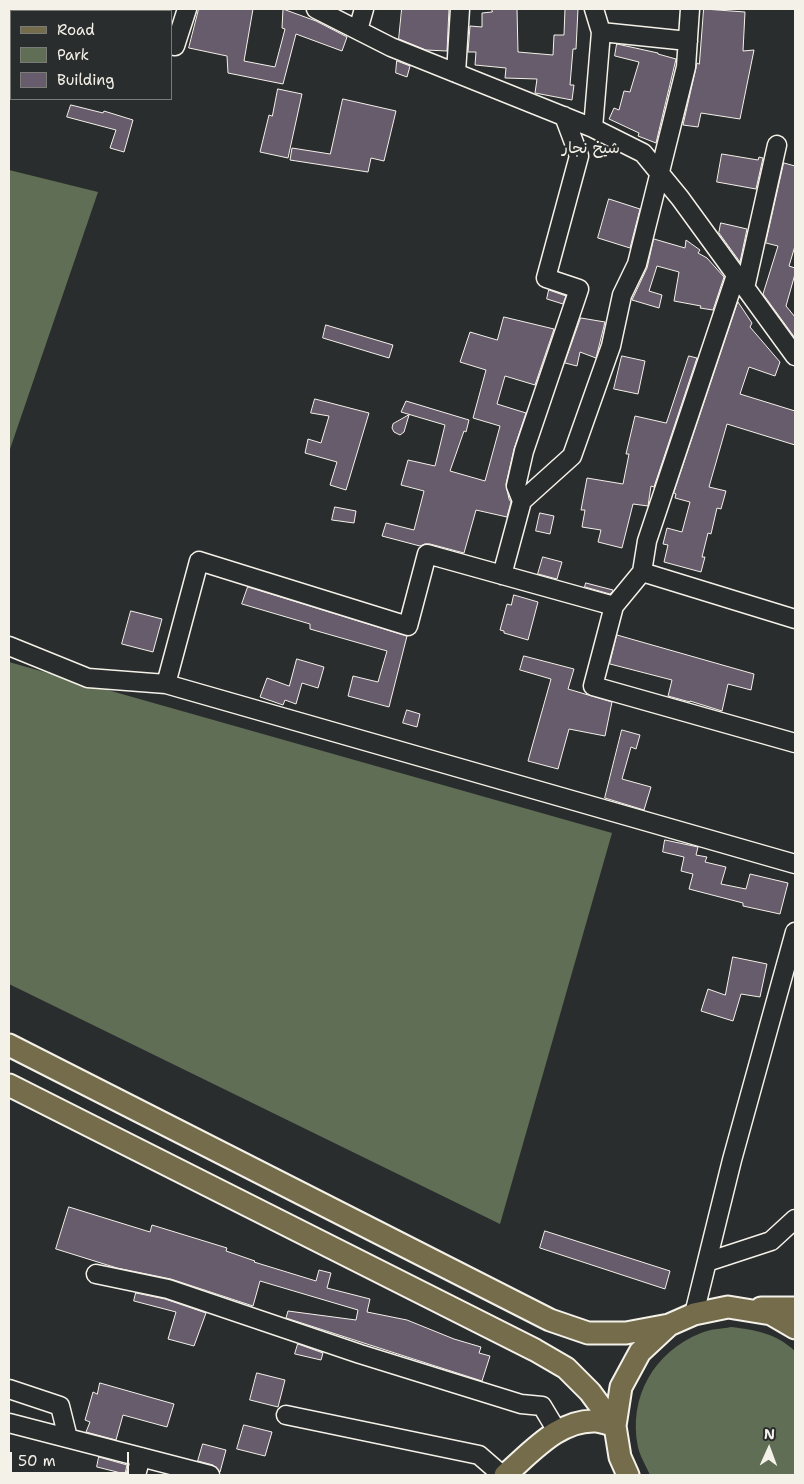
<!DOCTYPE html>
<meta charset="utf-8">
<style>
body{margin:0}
#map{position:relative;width:804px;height:1484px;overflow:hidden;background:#2a2d2e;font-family:"Shantell Sans",sans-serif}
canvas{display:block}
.frame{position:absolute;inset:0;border:10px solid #f4f1e8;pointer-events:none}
.legend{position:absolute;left:10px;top:10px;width:162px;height:90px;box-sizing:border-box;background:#2a2d2e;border:1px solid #7b7b78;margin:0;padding:6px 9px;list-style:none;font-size:15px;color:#f4f1e8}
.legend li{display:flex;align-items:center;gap:10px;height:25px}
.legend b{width:25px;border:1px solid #7b7b78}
.north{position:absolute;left:744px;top:1424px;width:50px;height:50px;-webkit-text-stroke:4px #2a2d2e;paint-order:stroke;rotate:2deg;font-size:14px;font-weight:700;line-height:20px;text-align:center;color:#f4f1e8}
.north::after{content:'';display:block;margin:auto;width:18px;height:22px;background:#f4f1e8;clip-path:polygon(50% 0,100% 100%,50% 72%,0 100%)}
.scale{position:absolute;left:10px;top:1452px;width:119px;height:22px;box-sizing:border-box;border:2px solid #f4f1e8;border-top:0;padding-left:6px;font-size:15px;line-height:18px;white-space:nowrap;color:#f4f1e8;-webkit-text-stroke:4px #2a2d2e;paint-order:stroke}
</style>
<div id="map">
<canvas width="804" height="1484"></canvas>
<div class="frame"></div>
<ul class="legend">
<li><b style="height:6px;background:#746c4b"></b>Road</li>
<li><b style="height:14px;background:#616e56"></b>Park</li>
<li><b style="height:14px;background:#675c6c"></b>Building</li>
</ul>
<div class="north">N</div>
<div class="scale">50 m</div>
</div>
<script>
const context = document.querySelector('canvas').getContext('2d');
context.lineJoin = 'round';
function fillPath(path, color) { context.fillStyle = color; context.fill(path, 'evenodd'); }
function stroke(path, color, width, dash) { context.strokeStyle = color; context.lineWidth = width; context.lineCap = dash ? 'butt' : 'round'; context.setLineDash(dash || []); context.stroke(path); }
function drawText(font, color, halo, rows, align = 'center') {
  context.font = font + ' "Shantell Sans","Playpen Sans Arabic",sans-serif'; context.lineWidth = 4.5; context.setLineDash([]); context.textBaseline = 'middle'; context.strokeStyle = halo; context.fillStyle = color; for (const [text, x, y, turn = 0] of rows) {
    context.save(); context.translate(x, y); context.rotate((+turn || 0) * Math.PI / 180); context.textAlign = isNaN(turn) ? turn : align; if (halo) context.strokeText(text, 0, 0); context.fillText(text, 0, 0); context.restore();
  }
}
fillPath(new Path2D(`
 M9 170 98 192 9 452Z
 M9 662 612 833 500 1224 9 984Z
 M731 1327C756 1330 775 1333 795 1351V1475H650C646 1466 640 1456 638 1447 628 1397 654 1352 701 1333 710 1329 721 1329 731 1327Z`), '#616e56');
const building = new Path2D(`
 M199 9H253L244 61 275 67 285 29 282 28 283 9 316 21 347 37 342 51 296 34 283 84 228 73 227 56 189 48Z
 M402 9H449L447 51 426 50 399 39Z
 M492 9H517L518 52 553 55 554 35H564L565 9H578L576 49H573L570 85H574L572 100 535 93 537 79 505 78 506 68 475 65 476 52H468L470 26 482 27V13L492 12Z
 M704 9 745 12 743 51 754 50 740 119 701 113 698 127 683 125 697 63 699 64Z
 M617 44 658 53V54L676 59 656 143 638 136 639 133 609 119 614 108 619 110 624 91 630 92 639 62 615 56Z
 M397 61 410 66 407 77 396 73Z
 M278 89 302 94 288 158 260 152 269 115 272 116Z
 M343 99 396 111 384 161 371 158 368 172 290 160 292 148 330 154Z
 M71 105 103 113 104 111 133 120 124 152 110 148 116 130 67 117Z
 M722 154 758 160 759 157 763 158 756 189 717 182Z
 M784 163 795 166V246L789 266 795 268V274L786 306 795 317V338L763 294 778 246 766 243Z
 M609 199 640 209 630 248 598 238Z
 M721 223 747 229 740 262 719 233Z
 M654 239 685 248 686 240 700 250 698 253 707 258 724 277 713 310 700 308 701 306 674 301 679 272 657 266 649 291 662 295 659 308 632 300 647 268Z
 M549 290 566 296 563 304 547 299Z
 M738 302 752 323 750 327 780 362 775 376 749 367 740 394 795 411V445L727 424 709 487 726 491 721 509 717 508 711 534 708 533 702 557H705L701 572 664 562 668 545 663 544 667 528 682 532 690 502 675 498 676 494 674 493Z
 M504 317 554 329 535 385 505 376 497 404 526 413 514 449 506 484 509 499 511 502 507 517 476 510 464 553 430 544H425L420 546 382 536 386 523 414 530 424 491 401 485 408 460 435 466 445 425 401 412 406 401 469 420 466 432 464 431 450 471 485 481 500 426 473 418 486 370 460 362 470 332 497 340Z
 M581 318 605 322 596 358 580 352 577 366 565 363Z
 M326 325 393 345 389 358 323 338Z
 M622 356 645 361 638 394 614 389Z
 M689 356 697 358 654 487 651 486 648 506 633 504 622 548 598 542 601 530 582 527 585 510H581L587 478 623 484 629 454H626L635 416 666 423Z
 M315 399 369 413 346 490 330 485 337 462 305 453 308 439 321 443 329 416 311 413Z
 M409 415 404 432 400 435 394 432 392 428 393 424Z
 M335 507 356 511 354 523 332 520Z
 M540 513 554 516 550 534 536 531Z
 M543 557 562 562 557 579 538 574Z
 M586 583 613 590V591L610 594 585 587Z
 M248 587 407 636 389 707 348 696 353 676 378 682 387 651 310 629V624L242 604Z
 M514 595 538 602 528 640 504 633V631L500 630 507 604 511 605Z
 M131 611 162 619 153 652 122 644Z
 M617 635 754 674 751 690 728 684 722 711 690 701V702L668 696 672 680 610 664Z
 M524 656 574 669 568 689 612 702 605 736 569 729 558 769 528 761 551 679 520 670Z
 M297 659 324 667 318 688 302 683 296 704 285 700 283 705 260 697 267 678 289 686Z
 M407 710 420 714 417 727 403 723Z
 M622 730 640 735 636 749 631 747 622 779 651 787 644 810 605 798Z
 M665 840 698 847 696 855 707 857 705 862 726 867 721 884 746 889 750 874 788 883 780 914 743 906V903L689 889 693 874 681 871 684 857 663 852Z
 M733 957 767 964 760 997 741 994 733 1021 701 1011 708 989 725 995Z
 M69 1207 150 1232 152 1225 227 1248 226 1251 255 1261 254 1262 316 1281 319 1270 331 1273 327 1288 370 1299 367 1312 407 1320 454 1339 481 1347 479 1353 490 1356 482 1381 286 1318 288 1311 356 1320 358 1310 260 1281 253 1306 171 1279 117 1268 56 1249Z
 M545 1231 670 1271 665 1289 540 1248Z
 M136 1293 165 1299 206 1313 194 1346 168 1339 176 1312 134 1301Z
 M298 1344 323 1353 321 1360 295 1354Z
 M257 1373 285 1380 278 1407 250 1400Z
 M100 1383 174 1404 167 1427 123 1415 116 1440 86 1432 90 1422 85 1420 93 1392 97 1394Z
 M244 1425 272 1432 265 1456 237 1449Z
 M203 1444 226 1450 220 1472 213 1465 198 1461Z
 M99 1457 127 1465 125 1474 97 1467Z`);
fillPath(building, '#675c6c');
stroke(building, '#f4f1e8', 1);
const minor = new Path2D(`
 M43 9 50 11
 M316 9 391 47 593 128 643 153 680 198 795 356
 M358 30 364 9
 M601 32 688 41
 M171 45 175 46 187 9
 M456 73 460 9
 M593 128 601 32 594 9
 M736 275 647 541 642 572 795 619
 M745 288 777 145
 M522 501 516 486 524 451 579 289 546 278 579 156 564 116
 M502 575 522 501 572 456 611 346 622 295 637 264 686 67 690 9
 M614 606 642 572
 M9 646 88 678 166 684 795 864
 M166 684 199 561 408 626 427 554 614 606 593 686 795 743
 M707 1262 771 1241 795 1219
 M96 1274 168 1289 360 1354 521 1404 542 1406 557 1431
 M694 1314 732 1160 795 932
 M9 1389 60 1406 68 1438
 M286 1415 479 1455 502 1475
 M9 1423 210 1475
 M136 1475 141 1457`);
const major = new Path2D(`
 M9 1045 550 1320 588 1333H626L669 1325
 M9 1085 535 1350 566 1368 590 1392 615 1426
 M761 1308H795
 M505 1475C531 1453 559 1419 596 1421 602 1422 609 1424 615 1426
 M628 1475 620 1457 615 1426 621 1387 640 1352 669 1325 694 1314 728 1307 771 1314 795 1328`);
stroke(minor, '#f4f1e8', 21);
stroke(major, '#f4f1e8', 25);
stroke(minor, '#2a2d2e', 18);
stroke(major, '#746c4b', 21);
drawText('16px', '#f4f1e8', '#2a2d2e', [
 ["شيخ نجار",591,149]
]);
</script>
